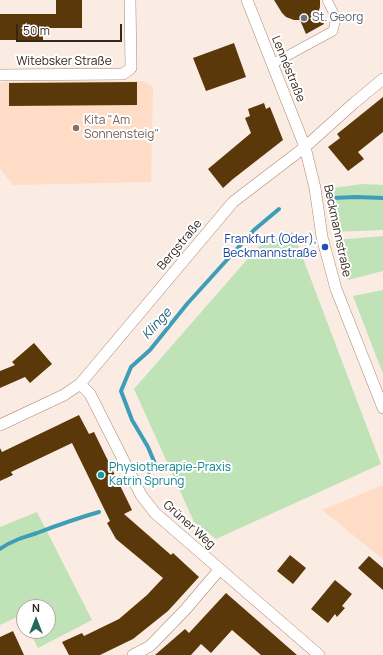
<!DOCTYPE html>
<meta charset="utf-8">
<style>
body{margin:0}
#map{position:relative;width:383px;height:655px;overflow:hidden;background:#fbece3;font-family:Manrope,sans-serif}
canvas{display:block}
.north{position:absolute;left:16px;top:599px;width:40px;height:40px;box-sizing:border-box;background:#fff;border:1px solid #ada8a5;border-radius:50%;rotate:0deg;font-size:11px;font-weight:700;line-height:16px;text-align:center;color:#33261d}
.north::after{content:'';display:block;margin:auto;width:14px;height:18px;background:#256858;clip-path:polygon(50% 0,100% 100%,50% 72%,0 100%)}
.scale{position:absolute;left:16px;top:24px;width:106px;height:18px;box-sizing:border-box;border:2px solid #33261d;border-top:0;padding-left:5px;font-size:12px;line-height:14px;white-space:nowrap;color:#33261d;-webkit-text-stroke:3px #fff;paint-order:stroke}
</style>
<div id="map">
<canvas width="383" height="655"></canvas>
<div class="north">N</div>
<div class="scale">50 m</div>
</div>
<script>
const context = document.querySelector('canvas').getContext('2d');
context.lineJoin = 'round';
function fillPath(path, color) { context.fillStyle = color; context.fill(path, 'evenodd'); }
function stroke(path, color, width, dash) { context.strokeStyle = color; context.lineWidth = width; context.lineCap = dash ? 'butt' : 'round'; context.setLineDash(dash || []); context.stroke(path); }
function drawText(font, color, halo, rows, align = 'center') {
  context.font = font + ' Manrope,sans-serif'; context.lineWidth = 4; context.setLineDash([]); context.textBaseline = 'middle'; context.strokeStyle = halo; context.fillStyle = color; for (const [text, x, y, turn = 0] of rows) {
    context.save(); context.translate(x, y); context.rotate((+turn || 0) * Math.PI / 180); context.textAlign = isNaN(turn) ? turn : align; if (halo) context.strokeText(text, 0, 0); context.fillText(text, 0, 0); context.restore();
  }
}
fillPath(new Path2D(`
 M143 81 153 87 151 182 13 185 0 169V84L3 82Z
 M383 485V559L322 510Z`), '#fedcc6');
fillPath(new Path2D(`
 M362 184 383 185V230L333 232 326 189Z
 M293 232 381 464 216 539 194 522 134 389 258 247Z
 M383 236V271L348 280 335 240Z
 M383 290V374L353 296Z
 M37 512 92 620 38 648 29 631H48V607H24V620L21 615 0 625V527Z`), '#bfe3b7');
stroke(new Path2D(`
 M332 198 356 197 383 198
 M149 472 156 466 148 447 132 420 121 391 131 367 150 350 187 304 254 230 279 209
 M0 549C11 541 24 537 37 533 58 525 78 518 99 512`), '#3f9eb7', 4);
fillPath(new Path2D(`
 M56 0H82V28H43V40H0V14H56Z
 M274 0H320V7L318 13 324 24 306 34 300 20H294L286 17 282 13Z
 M234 43 246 77 206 91 193 58Z
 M137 82V105L9 106V83Z
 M383 97V132L358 152 364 159 348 171 328 147 340 138 337 134Z
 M264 103 266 109 270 107 283 140 233 179 223 188 208 169 251 133 245 118 250 116 248 109Z
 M34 343 52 364 30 383 25 377 0 388V371L15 365 12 362Z
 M79 415 89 434 94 432 132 510 124 514 171 555 173 553 199 577 168 611 133 639 100 655H69L62 642 82 633 84 636 119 619 147 595 163 578 116 539 107 523 110 521 72 443 11 472 13 475 0 481V448L2 452Z
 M290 555 306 568 293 584 277 571Z
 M369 556 383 568V590L358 568Z
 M335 580 352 594 342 606 345 608 337 617 335 614 328 623 311 609Z
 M226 593 297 655H261L232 630 211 653 201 644 191 655H155L185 629 189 633Z
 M13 631 24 655H0V637Z`), '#5b3809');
const pedestrian = new Path2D(`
 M272 64 333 31 336 18 327 0`);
const minor = new Path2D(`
 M247 0 305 147 315 188 322 237 336 289 383 408
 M0 75 123 74 131 68 130 0
 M80 384 90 394 141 495 155 513 319 655
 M0 425 64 395 80 384 233 202 305 147 354 103 383 79
 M133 655 150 646 185 610 219 570`);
stroke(pedestrian, '#aa8a75', 10);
stroke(minor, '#aa8a75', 12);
stroke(pedestrian, '#fff', 9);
stroke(minor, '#fff', 11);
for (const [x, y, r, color] of [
 [304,18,4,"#6b7280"],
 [76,128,4,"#8d6e63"],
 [325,247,4,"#1a4fb4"],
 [101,475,4,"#0f9aa8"]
]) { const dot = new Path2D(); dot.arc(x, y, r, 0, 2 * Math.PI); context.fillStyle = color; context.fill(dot); stroke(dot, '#fff', 1.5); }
drawText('12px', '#5b616d', '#fff', [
 ["St. Georg",312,18]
], 'left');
drawText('12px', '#33261d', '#fff', [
 ["Witebsker Straße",64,62],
 ["Lennéstraße",288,69,68],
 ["Beckmannstraße",337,231,78],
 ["Bergstraße",180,245,-50],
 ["Grüner Weg",189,525,42]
]);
drawText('12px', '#785e54', '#fff', [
 ["Kita \"Am",84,121],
 ["Sonnensteig\"",84,135]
], 'left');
drawText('12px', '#164399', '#fff', [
 ["Frankfurt (Oder),",317,240],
 ["Beckmannstraße",317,254]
], 'right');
drawText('12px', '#0d838f', '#fff', [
 ["Physiotherapie-Praxis",109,468],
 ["Katrin Sprung",109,482]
], 'left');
drawText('italic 13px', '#156073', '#fff', [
 ["Klinge",157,324,-48]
]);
</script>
